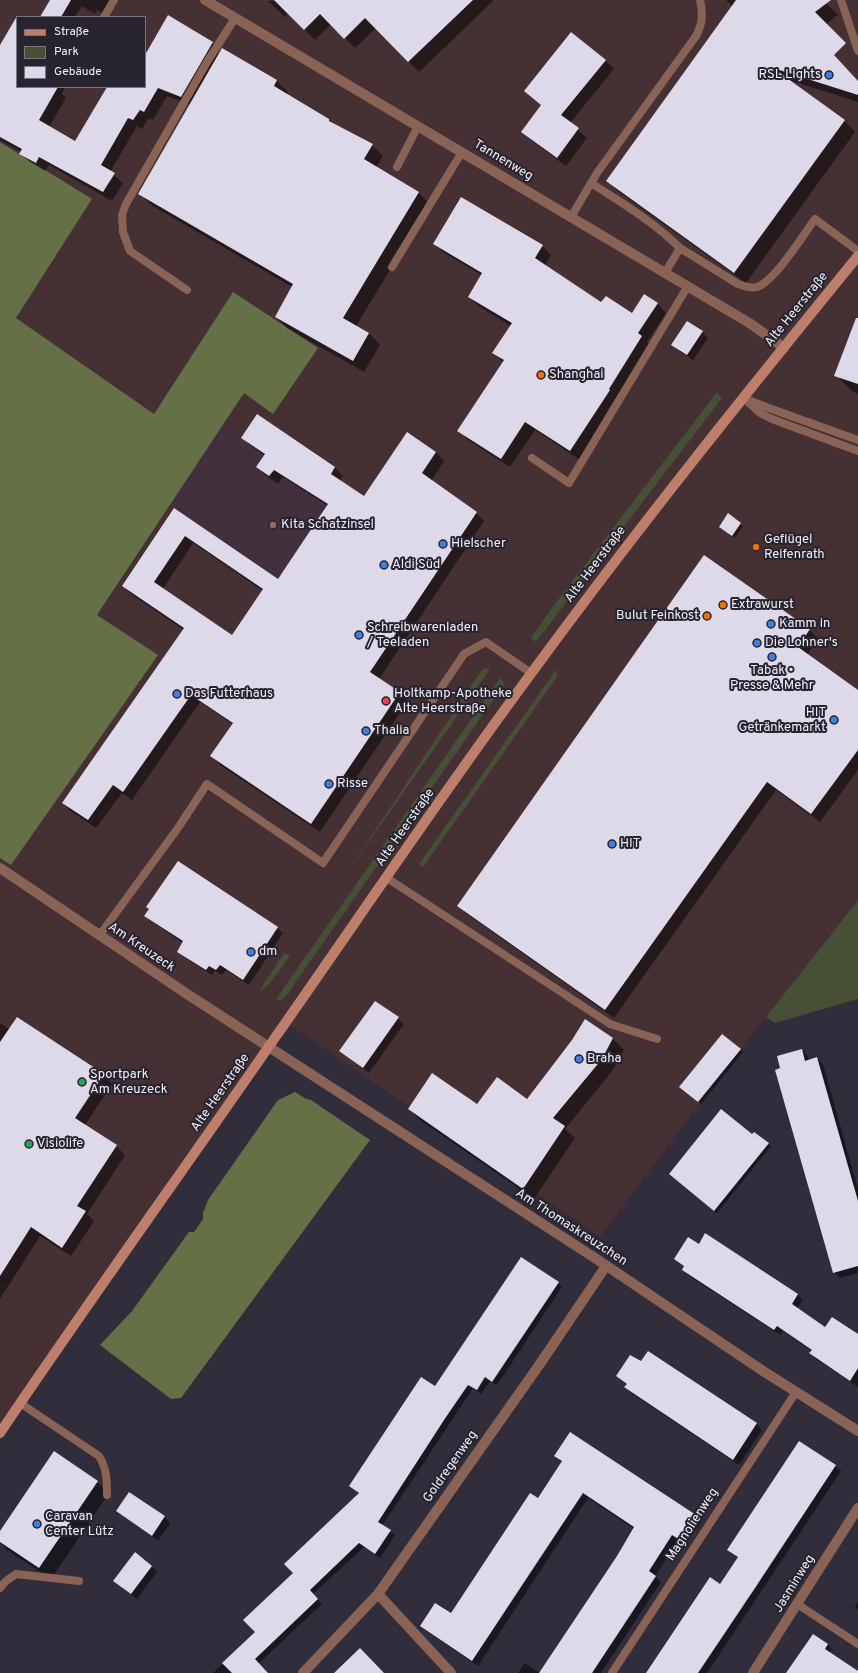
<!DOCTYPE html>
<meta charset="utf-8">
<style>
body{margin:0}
#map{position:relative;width:858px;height:1673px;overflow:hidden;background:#312d3a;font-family:Overpass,sans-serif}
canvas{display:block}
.legend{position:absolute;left:16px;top:16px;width:130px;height:72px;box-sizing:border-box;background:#27232f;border:1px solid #78757f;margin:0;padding:5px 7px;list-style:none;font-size:12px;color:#f2f0f8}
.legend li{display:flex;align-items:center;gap:8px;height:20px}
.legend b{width:20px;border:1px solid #78757f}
</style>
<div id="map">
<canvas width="858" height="1673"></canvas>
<ul class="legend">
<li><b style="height:5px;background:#bd7f6c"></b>Straße</li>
<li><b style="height:11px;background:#484f37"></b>Park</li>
<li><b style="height:11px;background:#ded9e9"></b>Gebäude</li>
</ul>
</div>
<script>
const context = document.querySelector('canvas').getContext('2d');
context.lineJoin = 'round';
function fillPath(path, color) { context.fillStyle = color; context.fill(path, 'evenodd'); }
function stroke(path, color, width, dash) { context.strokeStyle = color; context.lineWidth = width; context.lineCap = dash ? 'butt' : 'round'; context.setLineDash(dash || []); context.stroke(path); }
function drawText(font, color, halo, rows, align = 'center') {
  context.font = font + ' Overpass,sans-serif'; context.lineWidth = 4; context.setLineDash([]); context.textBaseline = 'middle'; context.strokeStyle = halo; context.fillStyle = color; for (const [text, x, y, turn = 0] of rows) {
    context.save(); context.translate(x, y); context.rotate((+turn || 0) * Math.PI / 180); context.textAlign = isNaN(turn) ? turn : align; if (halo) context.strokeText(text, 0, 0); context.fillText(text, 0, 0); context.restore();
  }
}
fillPath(new Path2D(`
 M0 0H858V900L756 1029 600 1237 290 1025 0 1441V858L11 865 157 655 97 616 244 392 233 292 154 414 16 318 92 199 0 142ZM17 17H145V87H17Z`), '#453134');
fillPath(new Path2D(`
 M178 394 241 438 257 414 335 467 326 481 338 490 279 578 125 472Z`), '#42313d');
fillPath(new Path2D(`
 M717 392 722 398 536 642 531 638 555 604Z
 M484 668 490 669 349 870 481 671Z
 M556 670 557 677 423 867 419 864Z
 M500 678 505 683 286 996 281 1001 276 999Z
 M858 900V999L775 1023 766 1017Z
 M284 953 290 956 270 983 261 991 260 990Z`), '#484f37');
fillPath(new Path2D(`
 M0 142 92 199 16 318 154 414 233 292 318 348 273 414 244 393 97 615 158 655 11 865 0 858Z
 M295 1092 306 1099 311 1100 370 1140 181 1398 171 1399 100 1345 132 1311 189 1232H194L203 1219V1213L208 1200 278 1100Z`), '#657047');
fillPath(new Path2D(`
 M51 0H113L105 14 97 10 95 14 82 6 75 17H41Z
 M494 0 419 72 376 28 355 48 331 24 315 40 289 13 285 17 268 1Z
 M726 0H823L838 15 826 24 798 18 858 82V102L789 80 844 120 855 132 746 283 619 192 608 181 733 7Z
 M168 16 212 43 221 52 277 81 288 92 286 95 329 120 333 124 372 145 383 156 376 168 419 193 430 204 356 326 369 333 380 345 364 372 287 328 276 317 292 287 151 205 140 193 191 105 167 96 153 120 149 118 142 129 137 126 110 172 123 183 112 201 49 165 45 171 30 162 21 154V152L0 140V47L17 31V87H65L62 94 66 98 49 127 75 142 108 87H145V57Z
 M605 60 614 69 570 123 587 138 566 166 531 140 523 132 542 106 525 91Z
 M434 244 542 246 551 255 545 266 601 304 632 315 657 303 666 313 647 342 651 346 580 460 535 430 510 467 468 440 459 430 503 362 494 353 511 326 478 306 469 297 482 275 444 253Z
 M702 332 708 338 693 360 678 350 673 345Z
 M858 336V394L852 391 836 375Z
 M258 416 335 468 343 476 339 481 364 498 407 434 436 452 444 461 431 481 476 513 484 521 379 679 400 692 408 701 320 832 220 765 212 756 233 724 200 702 132 800 122 793 96 828 72 812 63 803 184 630 131 594 123 586 174 510 279 581 328 506 283 477 278 484 265 475 257 467 265 456 251 446 242 438ZM193 543 263 591 232 636 163 589Z
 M740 523 743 526 735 538 720 527Z
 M705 556 810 630 818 639 807 655 858 690V770L820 822 776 790 614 1018 467 914 458 905Z
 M145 915 277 928 283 933 249 985 226 970 222 975 215 971 212 975 184 957 178 951 183 943 151 921Z
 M17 1018 104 1076H102L72 1121 73 1122 104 1076 112 1084 85 1125 116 1146 125 1155 87 1214 94 1221 71 1256 40 1236 0 1299V1023L10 1030Z
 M398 1018 404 1024 369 1073 340 1051Z
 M585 1020 613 1039 624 1050 613 1070 565 1129 575 1138 534 1199 420 1120 409 1109 477 1105 527 1101 573 1041Z
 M740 1050 743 1052 701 1104 683 1089Z
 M802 1050 808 1056 809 1061 817 1058 823 1064 858 1189V1273L840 1278 834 1272 782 1069Z
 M753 1136 771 1146 717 1213 673 1177Z
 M705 1235 798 1295 803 1300 797 1309 826 1328 858 1335V1387L816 1359 810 1353 812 1351 783 1331 780 1335 689 1276 683 1270 685 1267 675 1258 699 1245Z
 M558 1282 562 1287 497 1385 490 1381 481 1394 473 1388 382 1526 395 1535 380 1558 364 1547 313 1594 322 1604 258 1664 267 1673H213L256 1632 294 1573 359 1494 350 1486 435 1387Z
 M648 1352 757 1424 762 1430 739 1465 631 1393 626 1387 627 1385 617 1376 641 1363Z
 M570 1434 695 1516 701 1522 685 1544 678 1540 655 1576 661 1582 601 1673H594L563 1653 634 1529 588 1498 478 1666 427 1631 422 1626 452 1615 538 1499 562 1462 555 1456Z
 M835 1466 841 1471 707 1673H647L721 1585 738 1558 729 1550Z
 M97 1482 109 1493 51 1579 7 1550 0 1542V1533Z
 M129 1493 165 1517 170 1523 158 1541 123 1516 117 1510Z
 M152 1566 157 1572 137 1599 114 1581Z
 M858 1602V1610L855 1607Z
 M828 1645 832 1649 829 1653 858 1673H787Z
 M525 1663 540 1673H569H518Z`), '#0007');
fillPath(new Path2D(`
 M50 0H71L61 17H40Z
 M274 0H473L408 62 365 18 344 39 320 14 304 30Z
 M736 0H831L815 12 846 43 834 55 858 81V95L773 68 845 120 734 273 606 181Z
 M168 15 213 42 181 97 158 88 144 112 140 110 133 120 128 118 101 165 115 173 103 192 39 157 36 163 19 154 22 149 0 137V45L17 16V87H58L39 120 75 141 107 87H145V55Z
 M571 32 606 60 561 115 579 128 557 158 521 132 541 105 524 91Z
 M222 48 277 80 274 86 329 119V121L373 144 364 159 419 192 343 318 369 333 353 361 275 317 293 284 138 194Z
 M461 197 543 245 535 258 601 302 606 296 632 313 644 294 658 303 638 333 642 336 609 389 610 390 570 451 525 422 501 459 457 431 504 360 492 353 512 323 468 297 482 273 433 244Z
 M856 318H858V384L834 376Z
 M687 321 703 331 687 355 671 345Z
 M257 414 335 467 331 474 364 496 407 432 436 452 422 473 477 512 370 672 400 692 311 824 210 756 233 723 191 695 123 792 113 785 88 820 62 803 184 628 122 586 174 508 278 579 328 504 274 470 269 476 256 467 265 454 241 438ZM185 536 263 589 232 635 154 582Z
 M728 513 741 523 732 536 719 527Z
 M704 555 810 629 798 647 858 690V750L811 814 767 782 605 1010 457 906Z
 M178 861 278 927 243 980 220 965 216 970 209 966 206 970 177 952 183 941 144 916 149 909 146 907Z
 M375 1001 399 1017 363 1068 339 1051Z
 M17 1017 104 1074 75 1118 117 1145 77 1206 86 1211 62 1248 31 1227 0 1276V1042Z
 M585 1019 613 1038 602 1059 553 1118 565 1126 523 1189 408 1109 432 1073 477 1104 497 1077 527 1099 572 1040Z
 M722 1034 741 1049 698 1102 679 1087Z
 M802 1049 805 1061 817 1057 858 1201V1266L833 1273 775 1070 780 1068 777 1056Z
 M721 1109 752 1134 754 1132 769 1143 714 1211 669 1174Z
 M705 1233 798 1294 792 1304 825 1327 832 1317 858 1334V1368L850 1381 809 1353 812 1350 777 1326 774 1330 682 1270 684 1266 674 1259 688 1237 699 1244Z
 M521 1257 559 1282 492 1382 485 1377 477 1390 468 1385 446 1417 378 1522 391 1530 375 1554 359 1543 310 1590 318 1599 255 1659 268 1673H232L222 1663 255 1632 243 1620 293 1573 284 1564 359 1493 349 1486 421 1377 435 1386Z
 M648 1351 757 1423 733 1460 624 1387 627 1384 616 1376 630 1355 641 1361Z
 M570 1432 696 1515 680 1540 672 1535 649 1571 656 1576 592 1673H539L617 1556 634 1527 583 1493 472 1661 420 1626 435 1603 451 1613 530 1493 538 1498 562 1461 554 1456Z
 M799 1441 836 1465 755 1588 698 1673H646L710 1577 720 1584 738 1557 727 1550Z
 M54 1451 98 1481 39 1568 0 1542V1531Z
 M129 1492 165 1516 152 1536 116 1511Z
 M135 1552 152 1566 131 1594 113 1581Z
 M813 1634 828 1644 825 1649 858 1671V1673H786Z
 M360 1648 384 1673H334Z`), '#ded9e9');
stroke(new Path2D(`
 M841 0 858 51
 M104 17 114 0
 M397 167 418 126
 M591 183C622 203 654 222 680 248L665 273
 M571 217 597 173 696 36C703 23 703 14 700 0
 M680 248 738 284C745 286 750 289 757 287 775 281 803 235 815 219L858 251
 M392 267 462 152
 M187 290 130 251 123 232 122 215 126 204 207 62 235 18
 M744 398 760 413 772 419 858 451
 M748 400 777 411 858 440
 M532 458 569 483 688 286
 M387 878 610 1024 657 1039
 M99 936 178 828 207 784 323 863 464 654 486 642 531 673
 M20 1403 99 1456C107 1469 107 1481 107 1495
 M0 1588 6 1581 16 1574 79 1581
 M797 1604 858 1644
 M612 1673 796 1392`), '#8a6357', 8);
stroke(new Path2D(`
 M205 0 751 324 784 348
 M0 868 187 994 595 1258 763 1371 858 1431
 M378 1594 451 1673
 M303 1673 378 1594 542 1361 606 1266
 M753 1673 858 1508`), '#8a6357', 10);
stroke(new Path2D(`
 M0 1433C89 1301 182 1172 272 1042 359 918 443 792 533 671 637 529 747 392 858 256`), '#bd7f6c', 10);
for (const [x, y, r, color] of [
 [829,75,4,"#3f7fe0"],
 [541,375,4,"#e8710a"],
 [273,525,4,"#8d6e63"],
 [443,544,4,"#3f7fe0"],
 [756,547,4,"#e8710a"],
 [384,565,4,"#3f7fe0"],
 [723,605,4,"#e8710a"],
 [707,616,4,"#e8710a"],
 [771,624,4,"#3f7fe0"],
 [359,635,4,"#3f7fe0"],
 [757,643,4,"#3f7fe0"],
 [772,657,4,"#3f7fe0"],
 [177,694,4,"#3f7fe0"],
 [386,701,4,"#e0444e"],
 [834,720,4,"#3f7fe0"],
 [366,731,4,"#3f7fe0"],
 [329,784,4,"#3f7fe0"],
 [612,844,4,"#3f7fe0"],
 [251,952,4,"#3f7fe0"],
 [579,1059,4,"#3f7fe0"],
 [82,1082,4,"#2e9e5b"],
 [29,1144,4,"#2e9e5b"],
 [37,1524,4,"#3f7fe0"]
]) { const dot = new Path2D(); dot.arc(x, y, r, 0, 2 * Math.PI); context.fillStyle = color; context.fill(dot); stroke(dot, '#27232f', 1.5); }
drawText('13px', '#f2f0f8', '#27232f', [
 ["RSL Lights",821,75,"right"],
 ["Shanghai",549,375],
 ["Kita Schatzinsel",281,525],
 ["Geflügel",764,540],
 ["Reifenrath",764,555],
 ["Hielscher",451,544],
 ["Aldi Süd",392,565],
 ["Extrawurst",731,605],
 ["Bulut Feinkost",699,616,"right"],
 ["Kamm in",779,624],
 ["Schreibwarenladen",367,628],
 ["/ Teeladen",367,643],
 ["Die Lohner's",765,643],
 ["Tabak •",772,671,"center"],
 ["Presse & Mehr",772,686,"center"],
 ["Das Futterhaus",185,694],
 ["Holtkamp-Apotheke",394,694],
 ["Alte Heerstraße",394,709],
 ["HIT",826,713,"right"],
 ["Getränkemarkt",826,728,"right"],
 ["Thalia",374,731],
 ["Risse",337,784],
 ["HIT",620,844],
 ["dm",259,952],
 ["Braha",587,1059],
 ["Sportpark",90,1075],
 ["Am Kreuzeck",90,1090],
 ["Visiolife",37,1144],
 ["Caravan",45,1517],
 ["Center Lütz",45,1532]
], 'left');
drawText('13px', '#f2f0f8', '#27232f', [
 ["Tannenweg",503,161,31],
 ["Alte Heerstraße",797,310,-51],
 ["Alte Heerstraße",596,565,-53],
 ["Alte Heerstraße",406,828,-55],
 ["Am Kreuzeck",141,948,34],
 ["Alte Heerstraße",221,1093,-55],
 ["Am Thomaskreuzchen",571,1228,33],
 ["Goldregenweg",451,1467,-55],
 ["Magnolienweg",693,1525,-57],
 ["Jasminweg",795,1584,-58]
]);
</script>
